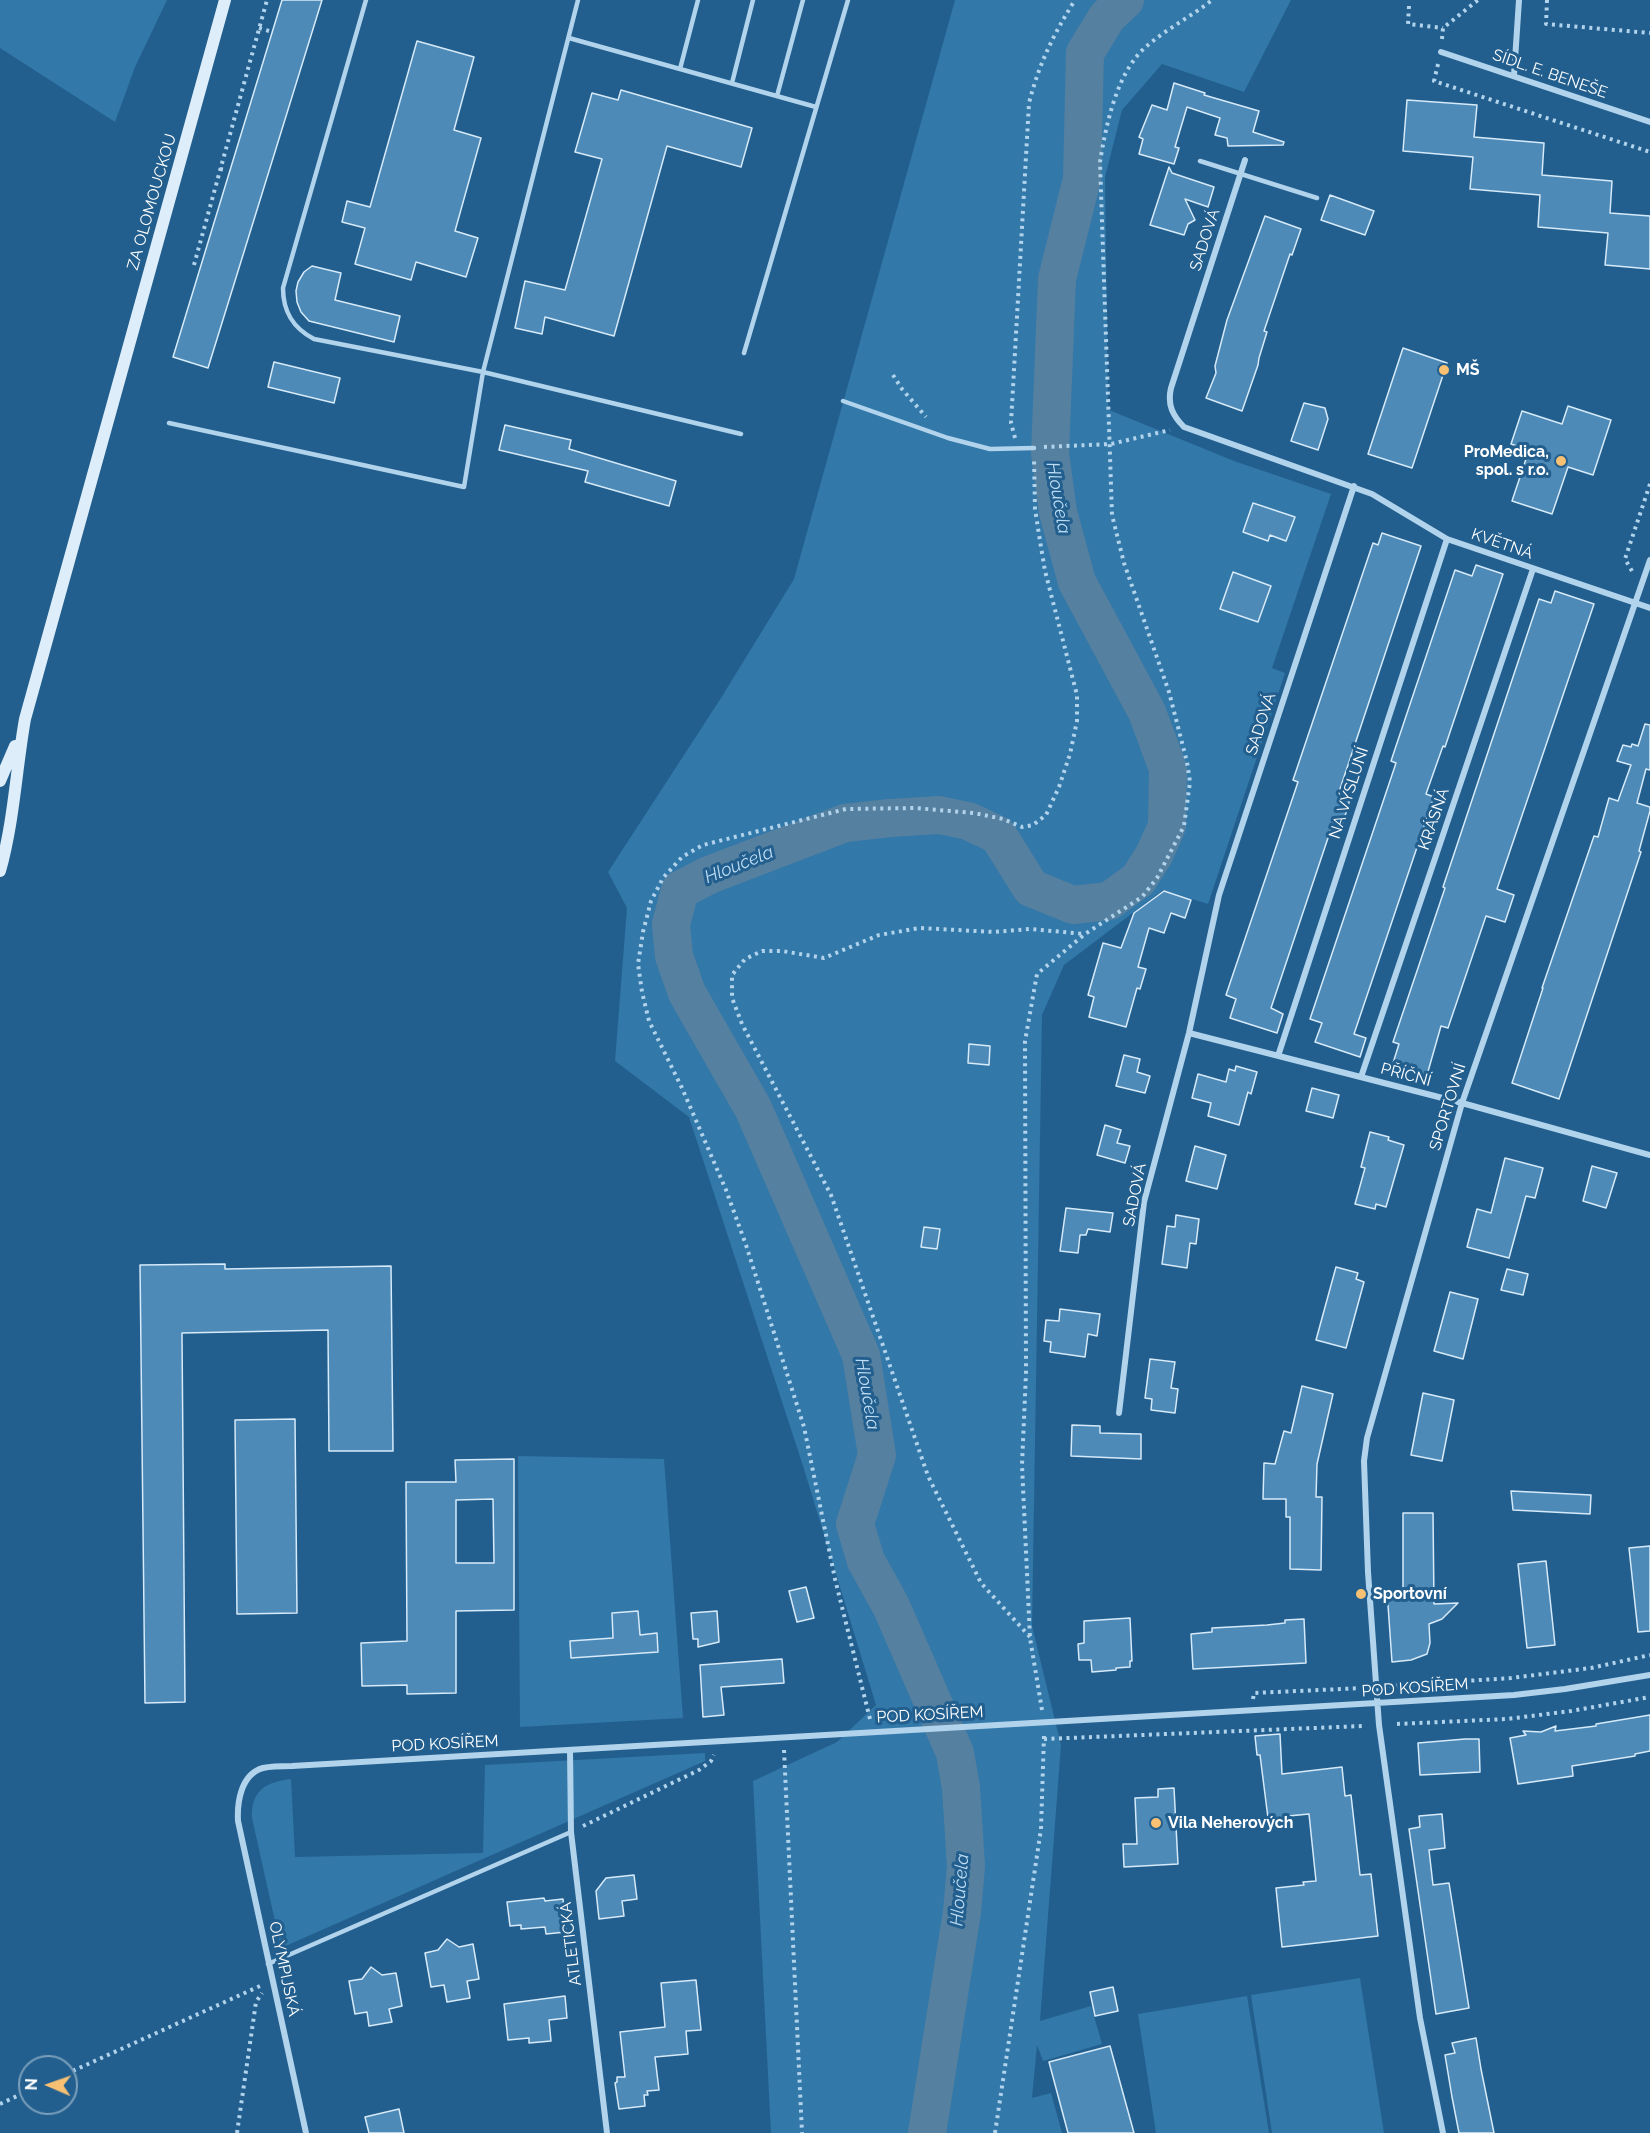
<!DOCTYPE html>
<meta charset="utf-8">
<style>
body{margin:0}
#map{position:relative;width:1650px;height:2133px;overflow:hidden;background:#225f8e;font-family:Raleway,sans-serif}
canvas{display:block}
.north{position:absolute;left:18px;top:2055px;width:60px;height:60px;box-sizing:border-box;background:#225f8e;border:2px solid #7a9fbb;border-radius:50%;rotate:272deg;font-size:16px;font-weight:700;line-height:24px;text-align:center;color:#fff}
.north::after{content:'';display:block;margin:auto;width:21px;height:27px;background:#f8c073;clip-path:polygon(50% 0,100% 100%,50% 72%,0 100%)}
</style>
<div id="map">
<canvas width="1650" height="2133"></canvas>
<div class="north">N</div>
</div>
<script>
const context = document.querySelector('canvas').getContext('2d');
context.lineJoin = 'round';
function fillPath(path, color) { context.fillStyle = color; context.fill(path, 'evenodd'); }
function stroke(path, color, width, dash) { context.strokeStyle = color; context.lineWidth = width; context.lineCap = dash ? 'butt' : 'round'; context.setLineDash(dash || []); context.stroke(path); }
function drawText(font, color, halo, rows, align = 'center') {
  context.font = font + ' Raleway,sans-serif'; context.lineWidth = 6; context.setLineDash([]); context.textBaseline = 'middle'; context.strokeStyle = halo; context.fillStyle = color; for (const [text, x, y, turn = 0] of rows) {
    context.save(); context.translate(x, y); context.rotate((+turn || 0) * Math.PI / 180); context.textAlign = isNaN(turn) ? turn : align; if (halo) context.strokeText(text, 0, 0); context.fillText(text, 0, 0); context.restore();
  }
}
fillPath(new Path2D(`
 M0 0H167L135 67 115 122 0 48Z
 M955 0H1291L1244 92 1162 64 1122 110 1105 177 1108 404 1109 410 1234 461 1331 494 1272 668 1285 673 1208 904 1163 890 1064 965 1042 1015 1032 1626 1061 1745 1040 2021 1091 2006 1102 2044 1043 2061 1037 2045 1032 2098 1051 2093 1062 2133H771L753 1781 837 1742 876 1705 804 1469 689 1117 615 1061 627 908 608 872 721 698 794 579Z
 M518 1456 664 1459 683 1718 520 1727Z
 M705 1753V1761L281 1948 252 1818C251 1790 266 1782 291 1779L295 1857 483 1853 485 1765Z
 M1360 1978 1384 2133H1272L1251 1995Z
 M1247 1996 1269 2133H1156L1138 2014Z`), '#3278a9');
stroke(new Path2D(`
 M927 2133 962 1912 966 1866 961 1788 955 1753 891 1606 866 1561 855 1524 877 1455 861 1355 753 1108 687 993 674 956 671 924 680 890 709 875 845 823 890 818 939 815 968 821 998 835 1031 888 1073 905 1109 901 1138 880 1154 855 1167 826 1168 769 1147 712 1077 582 1058 512 1050 453 1057 279 1082 179 1085 53 1107 17 1125 0`), '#5680a0', 38);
const building = new Path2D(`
 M282 0H322L208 368 173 357Z
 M417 41 474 57 454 130 481 138 455 231 478 238 466 277 416 262 411 280 355 264 365 228 342 222 347 201 370 207Z
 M1174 83 1205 93 1204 95 1259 111 1253 132 1284 142 1283 145 1228 146 1227 138 1215 135 1220 118 1187 107 1175 147 1179 148 1174 164 1139 154 1143 139 1139 137 1152 105 1167 110Z
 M621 90 752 128 741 167 667 146 614 336 545 317 542 334 515 328 525 281 565 290 602 159 575 152 592 93 618 100Z
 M1407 100 1477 105 1474 137 1544 143 1542 175 1612 181 1610 213 1650 216V269L1605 265 1608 233 1538 227 1540 195 1470 189 1473 157 1403 151Z
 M1169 167 1172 173 1214 187 1208 207 1185 199 1195 220 1188 224 1184 235 1150 225Z
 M1330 195 1374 211 1365 235 1321 220Z
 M1265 216 1301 229 1292 255 1290 254 1264 331 1267 332 1259 358 1258 365 1242 411 1206 398 1216 373 1215 366 1227 320Z
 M312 266 341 273 335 300 400 316 394 342 309 321 301 312 297 302 296 291 298 282 304 272Z
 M1403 348 1447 363 1412 468 1368 454Z
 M274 362 340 378 334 403 268 387Z
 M1304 403 1325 408 1328 419 1318 450 1291 441Z
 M1568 406 1611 420 1593 475 1568 467 1552 514 1512 501 1529 450 1511 444 1522 411 1562 424Z
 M505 425 571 440 569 449 676 481 669 506 585 482 588 471 499 450Z
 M1253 503 1295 517 1286 541 1270 535 1268 541 1243 532Z
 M1382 533 1421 546 1338 795 1350 799 1343 823 1334 820 1271 1008 1283 1014 1277 1033 1230 1018 1236 999 1226 995 1298 782 1293 780 1373 543 1378 545Z
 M1476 565 1503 574 1445 747 1443 746 1426 794 1434 797 1354 1034 1366 1038 1360 1057 1315 1042 1322 1023 1310 1019 1396 763 1391 761 1455 570 1472 576Z
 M1233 572 1271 586 1258 622 1220 609Z
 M1555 591 1594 604 1497 889 1514 895 1505 922 1486 916 1448 1028 1441 1026 1427 1075 1393 1063 1399 1044 1393 1042 1445 888 1443 887 1539 599 1551 603Z
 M1645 724 1650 725V770L1646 769 1637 803 1650 807V811L1639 851 1641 852 1559 1099 1512 1083 1543 988H1542L1594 836 1598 837 1609 798 1618 801 1631 765 1617 761 1623 745 1631 747 1632 744 1638 746Z
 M1164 891 1191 900 1185 918 1171 913 1164 933 1149 928 1138 967 1146 969 1140 989 1137 988 1126 1027 1089 1017 1094 997 1088 995 1103 943 1121 948 1134 913Z
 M969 1044 990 1046 989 1065 968 1063Z
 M1124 1055 1140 1059 1137 1072 1150 1076 1145 1093 1116 1086Z
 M1236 1066 1257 1072 1251 1094 1248 1092 1239 1125 1208 1116 1211 1103 1192 1098 1198 1074 1226 1082 1229 1069 1235 1071Z
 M1312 1088 1339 1095 1333 1118 1306 1111Z
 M1105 1125 1121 1130 1117 1143 1130 1146 1125 1163 1097 1155Z
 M1370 1132 1389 1137 1388 1140 1404 1145 1386 1207 1376 1204 1375 1209 1355 1204 1365 1168 1361 1167Z
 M1195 1146 1226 1155 1217 1189 1186 1181Z
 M1505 1158 1543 1168 1535 1198 1526 1196 1509 1258 1467 1247 1477 1209 1491 1213Z
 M1592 1166 1617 1173 1606 1208 1583 1201Z
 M1066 1208 1113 1213 1110 1232 1088 1229 1086 1235H1080L1078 1253 1060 1251Z
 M1176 1215 1199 1219 1196 1244 1190 1243 1187 1268 1162 1264 1167 1226 1175 1227Z
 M924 1227 940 1229 937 1249 921 1247Z
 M225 1264V1269L391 1266 393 1451H329L328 1330 182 1333 185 1702 145 1703 140 1265Z
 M1336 1267 1358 1273 1356 1279 1364 1282 1346 1348 1316 1340Z
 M1507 1269 1528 1274 1523 1295 1501 1290Z
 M1450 1292 1478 1299 1463 1359 1434 1351Z
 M1060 1309 1100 1314 1097 1336 1088 1334 1085 1357 1050 1352 1051 1342 1044 1341 1046 1320 1059 1321Z
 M1150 1359 1175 1362 1171 1388 1178 1389 1175 1413 1151 1410 1152 1399 1145 1398Z
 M1302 1386 1333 1394 1317 1464 1316 1497H1322L1321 1570 1290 1569V1517H1286V1499H1263L1264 1463 1275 1464 1284 1431 1291 1433Z
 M1423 1393 1454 1400 1442 1461 1411 1455Z
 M295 1419 297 1613 237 1614 235 1420Z
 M1072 1425 1100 1426V1433L1141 1434V1459L1071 1456Z
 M514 1459V1610L456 1611V1693L407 1694V1685L362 1686 361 1643 407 1641 406 1482H456L455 1460ZM493 1499 494 1563H456V1500Z
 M1511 1491 1591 1495 1590 1514 1513 1510Z
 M1403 1513H1433L1434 1604 1458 1603 1442 1619 1429 1624 1430 1643 1427 1654 1411 1660 1392 1662 1387 1591 1403 1590Z
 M1650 1546V1631L1638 1632 1629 1548Z
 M1546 1561 1555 1645 1527 1648 1518 1564Z
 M806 1587 814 1618 797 1622 789 1591Z
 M638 1611 640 1635 657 1633 658 1652 571 1658 570 1641 613 1638 612 1613Z
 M717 1611 719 1642 698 1647V1639H693L691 1613Z
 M1130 1618 1132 1661H1130V1667L1116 1668V1670L1092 1672 1091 1660H1079L1078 1644 1084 1643V1621Z
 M1304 1619 1306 1663 1193 1669 1191 1634 1212 1632V1628L1267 1625 1285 1623V1620Z
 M782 1659 784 1683 721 1687 724 1715 703 1717 700 1665Z
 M1650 1715V1751L1635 1754V1756L1572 1766 1573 1776 1518 1784 1510 1738 1526 1735 1523 1731 1541 1732 1556 1726 1555 1731 1596 1726V1724Z
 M1280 1734 1282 1774 1342 1767 1345 1796 1351 1795 1360 1875 1371 1874 1378 1936 1282 1947 1276 1888 1304 1885 1303 1882 1316 1881 1309 1814 1268 1818 1260 1755H1257L1255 1736Z
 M1465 1739H1479L1480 1772 1420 1775 1418 1743Z
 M1174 1788 1178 1864 1124 1867 1123 1844H1137L1135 1798 1158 1797V1789Z
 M1442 1814 1445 1848 1429 1850 1433 1885 1449 1883 1469 2008 1436 2014 1409 1829 1420 1827 1419 1816Z
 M634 1875 637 1899 622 1901 624 1916 599 1919 596 1891 606 1878Z
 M544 1898 545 1901 563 1899 566 1932 546 1934 545 1927 521 1929V1925L510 1926 507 1902Z
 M447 1939 459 1947 473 1944 479 1979 467 1981 470 1998 447 2002 444 1985 431 1987 425 1953 438 1950Z
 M371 1967 382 1975 396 1973 402 2006 389 2009 392 2022 369 2026 367 2012 355 2014 349 1981 362 1979Z
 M696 1980 701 2030 686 2031 688 2054 655 2057 659 2090 647 2091 648 2095H644L645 2106 619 2109 615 2083 617 2082V2077H625L620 2032 665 2027 661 1983Z
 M1113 1987 1118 2011 1095 2016 1090 1992Z
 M565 1996 567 2018 549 2020 551 2041 529 2043V2038L508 2040 504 2004Z
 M1476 2038 1481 2069 1494 2133H1459L1452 2097 1445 2055 1455 2053 1452 2043Z
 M1110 2046 1134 2133H1068L1049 2062Z
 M399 2109 404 2133H369L365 2117Z`);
fillPath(building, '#4e8ab7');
stroke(building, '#d6eaf9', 1.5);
stroke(new Path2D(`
 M1547 0 1546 24 1650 33
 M1409 6 1408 24 1443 28
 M259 28 269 31
 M1442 39 1443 28 1478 0
 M1438 64 1434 81 1650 152
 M220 169 227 170
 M194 265 267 0
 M893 375 902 389 926 417
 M1015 438 1011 423 1029 103C1039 64 1053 35 1075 0
 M1044 447 1111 444 1170 430
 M1632 571 1625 559 1650 484
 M1030 1637 981 1583 928 1476 831 1195 742 1024 732 998V975L745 959 762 951H782L824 958 879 935 920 928 994 932 1030 929 1085 934
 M1389 1686 1511 1678 1591 1668 1650 1655
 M1253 1699 1254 1693 1364 1688
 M1042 1710 1030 1638 1022 1465 1026 1373 1025 1041 1037 974 1085 934 1142 897 1157 878 1184 826 1190 782 1187 762 1169 692 1124 563 1112 515 1100 162C1106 125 1117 70 1148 45 1168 28 1192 16 1212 0
 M870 1719 835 1579 804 1427 746 1245 726 1190 682 1088 649 1021 642 992 638 964 643 932 651 901 663 878 682 857 703 845 846 809 915 808 974 813 1003 819 1022 827 1033 825 1046 815 1059 787 1070 754 1077 721V695L1045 571 1040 541 1035 509 1034 458
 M1397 1724 1507 1719 1571 1711 1650 1697
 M1044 1739 1363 1726
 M784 1750 802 2133
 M583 1826 699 1770 711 1761 714 1755
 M66 2074 260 1986
 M0 2104 30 2090
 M237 2133 256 2002 262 1993
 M995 2133 1041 1829 1044 1735`), '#b1d3ec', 4, [3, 4.5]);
stroke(new Path2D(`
 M366 0 283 288C283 312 293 328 314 339L483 372 741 434
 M569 38 816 107
 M680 69 698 0
 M732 83 753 0
 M777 96 803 0
 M1200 161 1317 198
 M744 353 848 0
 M843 401 948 438 990 449 1034 448
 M169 423 464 487 483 372 578 0
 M268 1964 571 1832`), '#b1d3ec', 4.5);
stroke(new Path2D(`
 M1441 52 1650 122
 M1514 75 1519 0
 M1245 160 1171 388C1167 405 1173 416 1184 427L1372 494 1447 539 1650 608
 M1189 1033 1462 1103 1650 1155
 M1278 1056 1447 539
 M1361 1077 1533 569
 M1119 1413 1144 1202 1189 1033 1219 895 1354 486
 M570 1750 571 1832 607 2133
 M306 2133 238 1821C237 1802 241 1774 263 1768 272 1766 282 1766 292 1766L1514 1695 1565 1689 1650 1675
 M1443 2133 1420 2018 1379 1725 1368 1572 1364 1461 1367 1438 1462 1103 1650 560`), '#b1d3ec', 6);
stroke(new Path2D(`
 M0 781 15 746
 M0 871C14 821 16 770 25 719L225 0`), '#ddedf9', 12);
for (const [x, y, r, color] of [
 [1444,370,6,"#f8c073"],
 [1561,461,6,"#f8c073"],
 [1361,1594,6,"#f8c073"],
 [1156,1823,6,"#f8c073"]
]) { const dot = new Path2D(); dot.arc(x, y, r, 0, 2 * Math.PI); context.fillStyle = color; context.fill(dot); stroke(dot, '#225f8e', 2); }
drawText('16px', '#fff', '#225f8e', [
 ["SÍDL. E. BENEŠE",1550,74,19],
 ["ZA OLOMOUCKOU",152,202,-74],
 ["SADOVÁ",1205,240,-72],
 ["KVĚTNÁ",1502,544,19],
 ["SADOVÁ",1261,724,-72],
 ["NA VÝSLUNÍ",1349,793,-72],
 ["KRÁSNÁ",1434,819,-71],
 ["PŘÍČNÍ",1406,1075,15],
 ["SPORTOVNÍ",1448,1107,-73],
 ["SADOVÁ",1135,1195,-79],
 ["POD KOSÍŘEM",1415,1688,-4],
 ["POD KOSÍŘEM",930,1715,-3],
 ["POD KOSÍŘEM",445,1744,-3],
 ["ATLETICKÁ",571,1944,-97],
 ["OLYMPIJSKÁ",284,1969,78]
]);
drawText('bold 16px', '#fff', '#225f8e', [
 ["MŠ",1456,370],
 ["ProMedica,",1549,452,"right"],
 ["spol. s r.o.",1549,470,"right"],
 ["Sportovní",1373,1594],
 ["Vila Neherových",1168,1823]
], 'left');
drawText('italic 18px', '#bddcf3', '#225f8e', [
 ["Hloučela",1058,498,80],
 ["Hloučela",739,865,-22],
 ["Hloučela",867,1394,80],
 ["Hloučela",960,1890,-85]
]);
</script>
